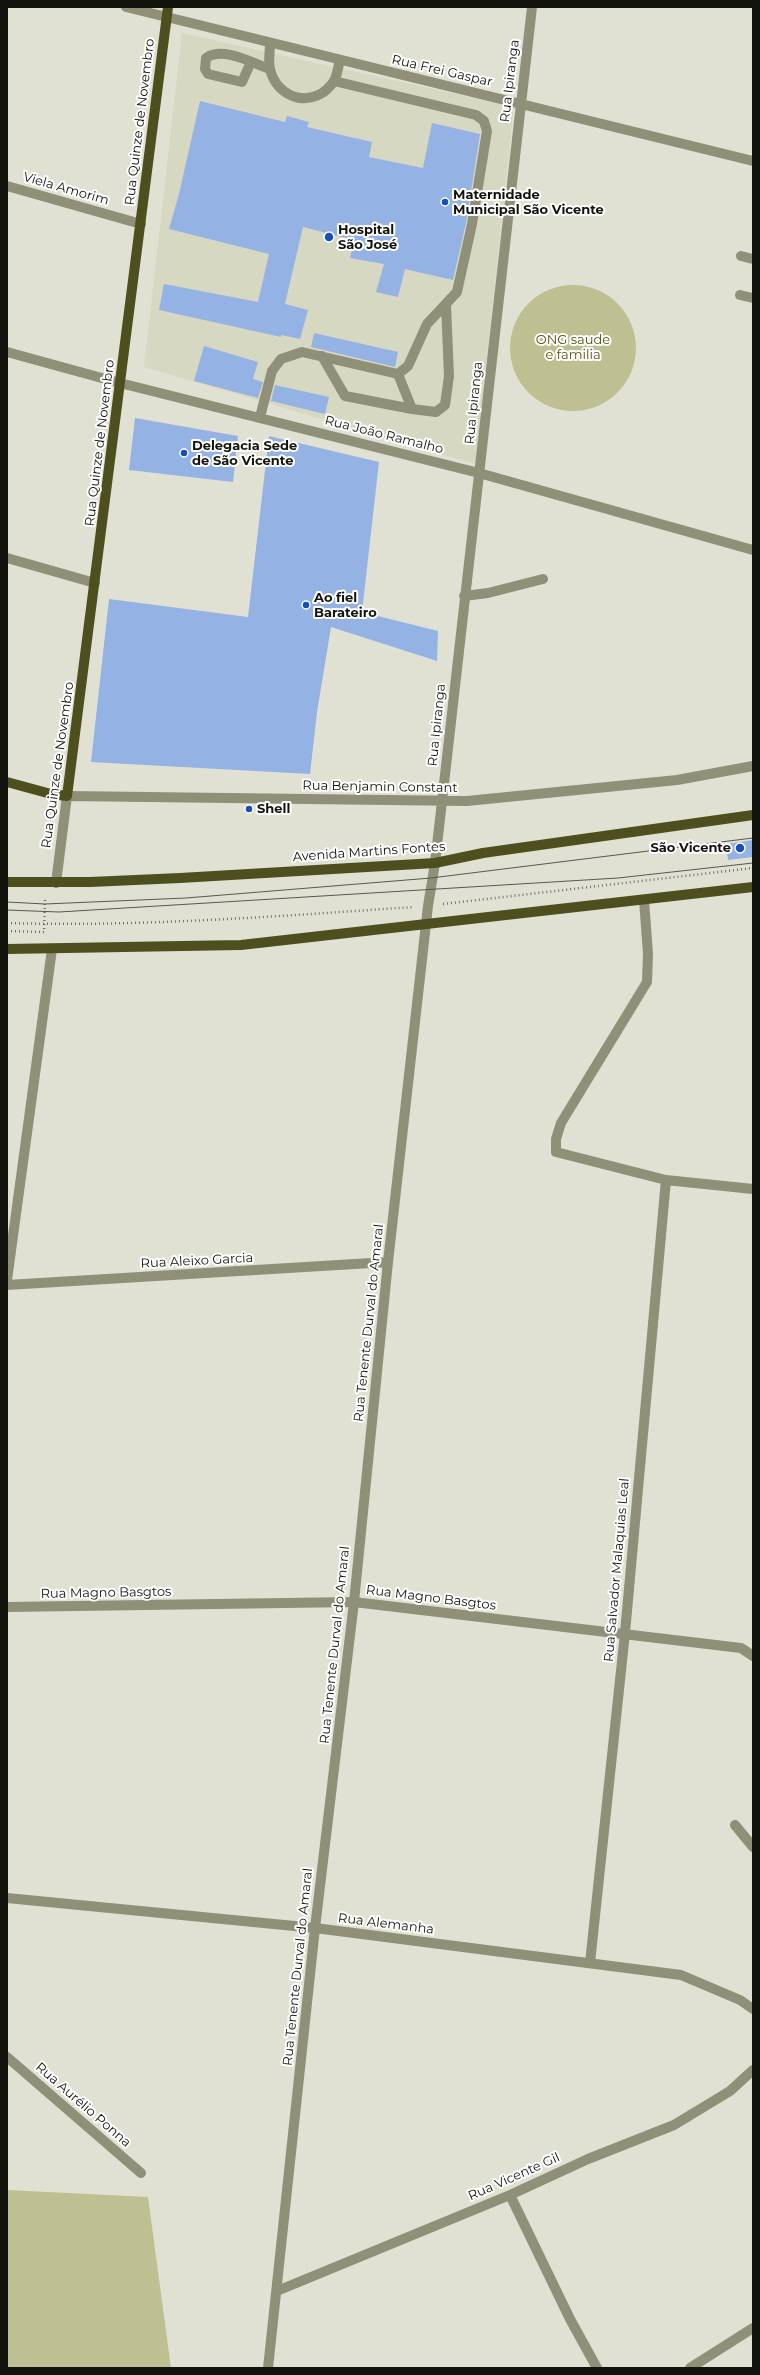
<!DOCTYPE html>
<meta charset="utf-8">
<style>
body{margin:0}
#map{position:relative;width:760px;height:2375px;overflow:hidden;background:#e0e1d2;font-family:Montserrat,sans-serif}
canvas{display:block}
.frame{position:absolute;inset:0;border:8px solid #12130d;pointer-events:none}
</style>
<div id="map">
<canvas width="760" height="2375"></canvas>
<div class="frame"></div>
</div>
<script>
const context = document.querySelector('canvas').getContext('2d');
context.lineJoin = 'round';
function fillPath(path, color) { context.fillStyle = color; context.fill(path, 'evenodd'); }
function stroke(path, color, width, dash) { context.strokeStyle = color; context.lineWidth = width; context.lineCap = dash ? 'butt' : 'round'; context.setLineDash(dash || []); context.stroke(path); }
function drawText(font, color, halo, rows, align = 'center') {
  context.font = font + ' Montserrat,sans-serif'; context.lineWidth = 4; context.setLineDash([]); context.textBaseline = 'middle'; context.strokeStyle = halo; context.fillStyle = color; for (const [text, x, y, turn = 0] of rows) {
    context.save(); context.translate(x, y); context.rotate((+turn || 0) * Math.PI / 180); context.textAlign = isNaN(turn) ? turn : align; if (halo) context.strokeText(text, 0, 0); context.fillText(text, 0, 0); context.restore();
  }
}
fillPath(new Path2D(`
 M182 33 514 107 475 464 144 367Z`), '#d7d8c2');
fillPath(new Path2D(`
 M510 348a63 63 0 1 1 126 0a63 63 0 1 1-126 0Z
 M7 2190 148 2197 171 2368H7Z`), '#bfc091');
fillPath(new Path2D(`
 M200 101 285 122 287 116 309 122 307 127 372 142 369 157 423 168 432 123 480 134 466 223 453 280 405 269 398 297 376 292 384 264 350 258 354 240 303 227 285 304 308 310 300 339 281 335V337L159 310 164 284 258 302 269 254 169 229 179 194Z
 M314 333 398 352 395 367 311 347Z
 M204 346 258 362 253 379 263 382 258 398 194 381Z
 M275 385 329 397 325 414 271 401Z
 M135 418 238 436 233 482 129 470Z
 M269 436 379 462 362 612 438 631 437 661 331 627 317 712 310 774 91 762 109 599 248 617Z
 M753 840V857L728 860 726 844Z`), '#95b2e5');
stroke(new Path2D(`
 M443 904 753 868
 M7 923C142 927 279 916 414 907
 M7 931 44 932 45 897`), '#717268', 2.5, [1, 3]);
stroke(new Path2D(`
 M126 7 753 161
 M270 44C270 51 268 61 270 69 277 100 315 110 334 81 337 76 338 67 340 60
 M251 62 242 82 208 74 205 69 206 58C223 46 252 63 270 69
 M7 186 141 224
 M741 256 753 259
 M740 295 753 298
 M7 352 120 383 479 473 753 550
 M322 356 345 396 412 409
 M398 374 412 409 436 412 445 405 449 376 446 305
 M260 417 272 371 281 359 302 352 398 374 408 366 427 324 457 292 472 224 487 131 484 121 476 115 334 81
 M7 558 95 583
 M464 596 488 593 543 579
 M56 883 67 796 467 801 677 780 753 766
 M644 900 648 954 647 982 561 1123 556 1139V1152L666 1180 753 1189
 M7 1280 52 949
 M7 1285 388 1262
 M7 1607 354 1602 741 1648 753 1656
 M735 1825 753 1847
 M7 1898 315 1928 681 1975 740 2000 753 2009
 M590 1963 625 1633 666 1180
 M7 2057 141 2173
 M510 2195 570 2319 597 2368
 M277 2291 510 2195 588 2159 674 2125 730 2091 753 2070
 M268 2368 315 1928 354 1602 388 1262 428 906 435 863 532 7
 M690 2368 753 2328`), '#8f9077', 10);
stroke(new Path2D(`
 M7 782 51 794 67 796 168 7
 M7 882H90L180 878 435 863 483 853 753 815
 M7 949 241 945 753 887`), '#4e4f1f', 10);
stroke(new Path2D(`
 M7 902 45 904 186 898 431 878 753 838
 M7 910 59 912 618 878 753 863`), '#57584f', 1);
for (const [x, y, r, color] of [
 [445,202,4,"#154fbb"],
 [329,237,5,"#154fbb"],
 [184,453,4,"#154fbb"],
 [306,605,4,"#154fbb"],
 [249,809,4,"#154fbb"],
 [740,848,5,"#154fbb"]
]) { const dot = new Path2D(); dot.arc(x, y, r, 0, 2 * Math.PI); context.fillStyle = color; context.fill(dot); stroke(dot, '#fff', 1.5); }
drawText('13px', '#12130d', '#fff', [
 ["Rua Frei Gaspar",442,71,13],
 ["Rua Ipiranga",510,81,-83],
 ["Rua Quinze de Novembro",140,122,-83],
 ["Viela Amorim",66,189,16],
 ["Rua Ipiranga",474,403,-84],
 ["Rua João Ramalho",384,435,14],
 ["Rua Quinze de Novembro",100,443,-83],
 ["Rua Ipiranga",437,725,-84],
 ["Rua Quinze de Novembro",58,765,-82],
 ["Rua Benjamin Constant",380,787,1],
 ["Avenida Martins Fontes",369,852,-4],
 ["Rua Aleixo Garcia",197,1261,-3],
 ["Rua Tenente Durval do Amaral",369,1323,-84],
 ["Rua Salvador Malaquias Leal",617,1570,-85],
 ["Rua Magno Basgtos",106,1593,-1],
 ["Rua Magno Basgtos",431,1598,7],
 ["Rua Tenente Durval do Amaral",335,1645,-84],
 ["Rua Alemanha",386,1924,7],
 ["Rua Tenente Durval do Amaral",298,1967,-84],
 ["Rua Aurélio Ponna",83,2105,41],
 ["Rua Vicente Gil",514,2177,-24]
]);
drawText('bold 13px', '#12130d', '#fff', [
 ["Maternidade",453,195],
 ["Municipal São Vicente",453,210],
 ["Hospital",338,230],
 ["São José",338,245],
 ["Delegacia Sede",192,446],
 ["de São Vicente",192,461],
 ["Ao fiel",314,598],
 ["Barateiro",314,613],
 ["Shell",257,809],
 ["São Vicente",731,848,"right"]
], 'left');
drawText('13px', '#54530c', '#fff', [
 ["ONG saude",573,340],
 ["e familia",573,355]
]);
</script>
